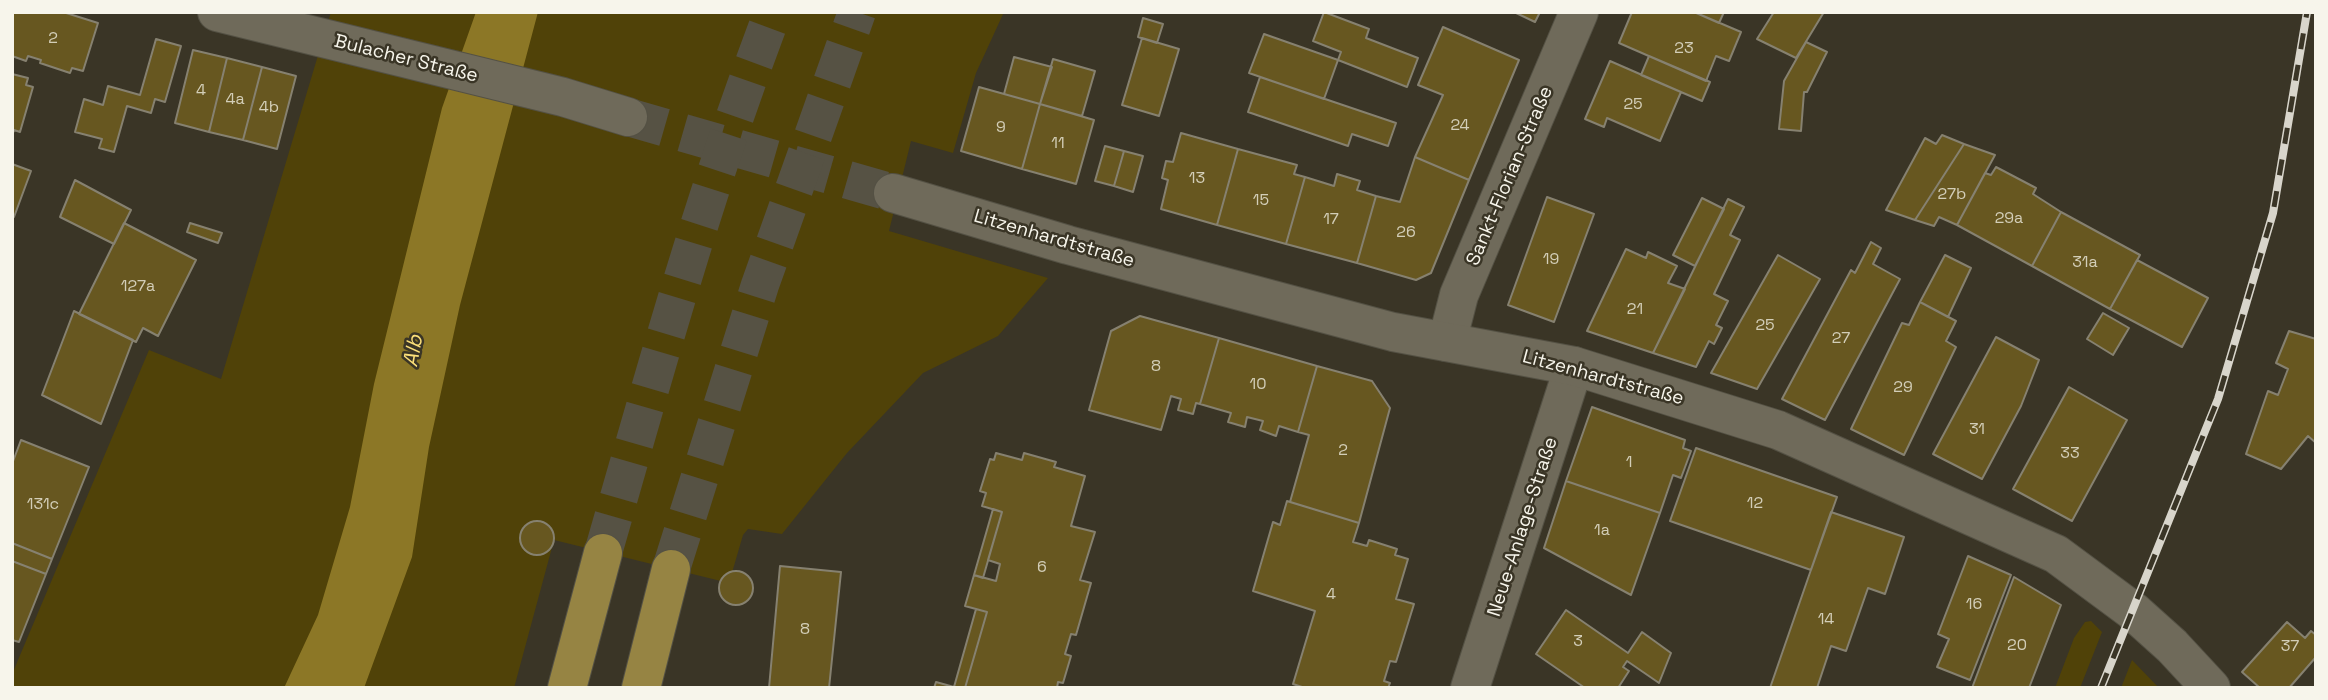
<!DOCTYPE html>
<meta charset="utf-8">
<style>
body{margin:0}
#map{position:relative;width:2328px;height:700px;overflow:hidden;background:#3a3526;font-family:"Space Grotesk",sans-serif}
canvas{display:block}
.frame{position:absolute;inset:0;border:14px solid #f7f5eb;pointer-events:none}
</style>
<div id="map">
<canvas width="2328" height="700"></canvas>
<div class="frame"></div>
</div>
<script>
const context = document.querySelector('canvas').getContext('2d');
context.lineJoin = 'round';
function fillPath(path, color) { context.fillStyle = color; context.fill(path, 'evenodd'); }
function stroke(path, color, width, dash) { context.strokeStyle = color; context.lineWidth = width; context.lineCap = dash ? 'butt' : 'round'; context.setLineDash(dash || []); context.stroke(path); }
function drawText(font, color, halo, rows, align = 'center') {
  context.font = font + ' "Space Grotesk",sans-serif'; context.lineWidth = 5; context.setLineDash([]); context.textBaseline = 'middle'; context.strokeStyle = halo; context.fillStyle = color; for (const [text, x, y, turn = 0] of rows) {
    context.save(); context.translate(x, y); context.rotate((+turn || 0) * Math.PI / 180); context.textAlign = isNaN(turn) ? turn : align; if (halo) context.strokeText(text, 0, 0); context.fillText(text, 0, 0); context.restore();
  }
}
fillPath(new Path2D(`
 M331 12H1004L976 73 953 153 911 141 889 231 1048 278 998 336 923 373 847 453 782 534 748 529 743 535 729 583 554 540 514 688H12V675L18 660 149 350 221 379Z
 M2091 621 2102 632 2080 688H2055L2074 638 2085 622Z
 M2132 660 2159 688H2121Z`), '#504208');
fillPath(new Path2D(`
 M476 12H538L460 305 429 447 412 557 364 688H284L318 615 350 507 374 384 442 108Z`), '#8c7726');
const building = new Path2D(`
 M12 12H63L98 23 83 71 72 68 70 73 40 63 41 60 28 56 26 61 12 56Z
 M1324 12 1369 29 1366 38 1418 58 1407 87 1338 60 1341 52 1313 41Z
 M1514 12H1540L1535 22Z
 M1632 12H1694L1741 32 1729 61 1716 56 1706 81 1619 43Z
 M1694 12H1724L1719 23Z
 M1774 12H1824L1796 58 1757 39Z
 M1143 18 1163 24 1157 43 1138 37Z
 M1443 27 1519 60 1469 180 1415 157 1443 95 1418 85Z
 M1264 34 1338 60 1324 99 1249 73Z
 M1142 38 1179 49 1159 116 1122 105Z
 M156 39 181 46 165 102 155 99 151 113 127 106 114 152 99 148 102 139 75 132 84 99 103 105 108 86 140 95Z
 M1806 42 1827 52 1807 92H1804L1801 131 1779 129 1784 81Z
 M193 50 227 58 209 132 175 123Z
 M1649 56 1710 82 1702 101 1641 75Z
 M1014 57 1052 67 1040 104 1004 94Z
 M227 58 262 67 243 140 209 132Z
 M1053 59 1095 71 1082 116 1040 104Z
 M1610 61 1681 92 1660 141 1607 118 1604 127 1585 119Z
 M262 67 296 76 277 149 243 140Z
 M12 74 28 78 26 85 33 87 20 132 14 130 12 136Z
 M1260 77 1396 123 1388 146 1352 134 1348 146 1248 112Z
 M979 87 1040 104 1022 169 961 151Z
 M1040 104 1094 120 1076 184 1022 169Z
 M1181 133 1238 149 1217 225 1161 209 1168 180 1162 178 1166 161 1173 162Z
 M1942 135 1964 144 1915 220 1886 210 1925 138 1936 144Z
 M1964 144 1995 155 1957 225 1939 217 1934 226 1915 220Z
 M1105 146 1124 151 1114 186 1095 181Z
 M1238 149 1297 165 1294 174 1305 177 1286 244 1217 225Z
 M1124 151 1143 156 1133 192 1114 186Z
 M1415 157 1469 180 1431 273 1416 280 1357 263 1376 196 1400 202Z
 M12 164 31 171 14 217 12 216Z
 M1996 167 2036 188 2033 194 2061 212 2032 266 1957 225 1985 173 1991 175Z
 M1337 174 1360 181 1357 190 1376 196 1357 263 1286 244 1305 177 1334 186Z
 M75 180 131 210 114 244 60 217Z
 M1547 197 1594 214 1554 322 1508 305Z
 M1702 198 1724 209 1695 266 1673 255Z
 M1728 199 1744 207 1730 235 1740 240 1714 294 1728 301 1716 325 1722 328 1714 344 1709 341 1696 367 1653 353Z
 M2061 212 2140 255 2110 309 2032 266Z
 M124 223 196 260 158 336 143 328 136 342 79 314Z
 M190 223 222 233 218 243 187 232Z
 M1871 242 1881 248 1873 264 1900 279 1825 420 1782 399 1851 270 1855 273Z
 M1626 249 1646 258 1648 252 1677 266 1668 283 1685 289 1653 353 1587 331Z
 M1778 255 1820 279 1757 389 1711 373Z
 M1945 255 1971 268 1948 317 1920 302Z
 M2137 260 2208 298 2182 347 2110 309Z
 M1920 302 1956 321 1946 341 1956 347 1904 455 1851 429 1902 323 1909 325Z
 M74 311 133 340 101 424 42 395Z
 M2103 313 2129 328 2113 355 2087 339Z
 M1140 316 1219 338 1200 404 1196 403 1193 414 1178 410 1181 399 1171 396 1161 430 1089 410 1111 331Z
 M2289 331 2316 339V443L2308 436 2281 469 2246 454 2268 391 2278 395 2288 369 2276 363Z
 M1996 337 2039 360 2021 406 1982 479 1933 454Z
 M1219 338 1317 366 1298 432 1279 426 1276 436 1260 430 1263 421 1247 417 1245 427 1228 422 1231 413 1200 404Z
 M1317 366 1372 381 1390 408 1359 523 1290 502 1309 435 1298 432Z
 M2069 387 2127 420 2072 521 2013 489Z
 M1592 407 1685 440 1683 448 1691 451 1681 478 1673 475 1660 513 1566 481Z
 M21 440 89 467 52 559 12 543V464Z
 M1696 448 1837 497 1811 570 1670 521Z
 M996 453 1022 460 1024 453 1056 462 1054 467 1085 476 1071 526 1095 532 1080 580 1091 583 1076 635 1071 634 1065 654 1071 656 1063 683 1058 682 1057 688H965L987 612 965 606 974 575 996 581 1000 564 988 560 1002 512 982 506 986 493 980 491 990 459 994 460Z
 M1566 481 1660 513 1631 595 1544 548Z
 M1287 501 1359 523 1353 542 1367 546 1369 540 1397 549 1395 555 1408 559 1396 599 1414 604 1396 662 1390 661 1384 681 1390 683 1388 688H1305L1293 684 1315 611 1253 591 1273 522 1280 525Z
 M993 509 1002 512 983 578 974 575Z
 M1831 512 1904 537 1885 594 1868 588 1846 651 1831 646 1817 688H1770Z
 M520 538a17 17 0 1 1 34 0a17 17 0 1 1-34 0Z
 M12 543 52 559 46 574 12 561Z
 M1968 556 2011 575 1970 680 1937 667 1949 639 1938 634Z
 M12 561 46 574 19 642 12 640Z
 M780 566 841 572 829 688H769Z
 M719 588a17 17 0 1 1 34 0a17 17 0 1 1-34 0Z
 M2014 577 2061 605 2029 688H1972Z
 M976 609 987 612 965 688H934L936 682 954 687Z
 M1566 610 1628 653 1642 632 1671 653 1659 683 1627 661 1623 667 1629 671 1618 688H1585L1536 654Z
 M2287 622 2305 638 2311 631 2316 635V657L2289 688H2260L2242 672Z`);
fillPath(building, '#675720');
stroke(building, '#868170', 2);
stroke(new Path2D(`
 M628 117 893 193`), '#565244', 38, [38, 19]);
stroke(new Path2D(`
 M603 553C655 372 705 189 773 12
 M671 569 760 285 857 12`), '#565244', 38, [38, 19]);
const minor = new Path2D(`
 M1447 342 1459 295 1579 12
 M1470 688 1574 366`);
const tertiary = new Path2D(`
 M217 12 563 97 628 117
 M893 193 1068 245 1393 332 1574 366 1778 430 2056 554 2133 611 2172 646 2211 688`);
const trunk = new Path2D(`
 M567 688 603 553
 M641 688 671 569`);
stroke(minor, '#545144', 40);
stroke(tertiary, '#545144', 40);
stroke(trunk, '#545144', 40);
stroke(minor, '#6f6a5a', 38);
stroke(tertiary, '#6f6a5a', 38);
stroke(trunk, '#968443', 38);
const rail = new Path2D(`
 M2101 688 2218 399 2273 213 2307 12`);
stroke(rail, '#d8d5cb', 8);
stroke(rail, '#3a3526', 5, [16]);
drawText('16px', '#d3ceb8', null, [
 ["2",53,39],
 ["23",1684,49],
 ["4",201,91],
 ["4a",235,100],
 ["25",1633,105],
 ["4b",269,108],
 ["24",1460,126],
 ["9",1001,128],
 ["11",1058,144],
 ["13",1197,179],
 ["27b",1952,195],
 ["15",1261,201],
 ["29a",2009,219],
 ["17",1331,220],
 ["26",1406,233],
 ["19",1551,260],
 ["31a",2085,263],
 ["127a",138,287],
 ["21",1635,310],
 ["25",1765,326],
 ["27",1841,339],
 ["8",1156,367],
 ["10",1258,385],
 ["29",1903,388],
 ["31",1977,430],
 ["2",1343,451],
 ["33",2070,454],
 ["1",1629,463],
 ["12",1755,504],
 ["131c",43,505],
 ["1a",1602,531],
 ["6",1042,568],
 ["4",1331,595],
 ["16",1974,605],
 ["14",1826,620],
 ["8",805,630],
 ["3",1578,642],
 ["20",2017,646],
 ["37",2290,647]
]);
drawText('19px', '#f7f5eb', '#3a3526', [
 ["Bulacher Straße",406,59,14],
 ["Sankt-Florian-Straße",1510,176,-67],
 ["Litzenhardtstraße",1054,239,16],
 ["Litzenhardtstraße",1603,378,15],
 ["Neue-Anlage-Straße",1523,527,-72]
]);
drawText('italic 21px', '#fbdf79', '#3a3526', [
 ["Alb",414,351,-80]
]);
</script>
